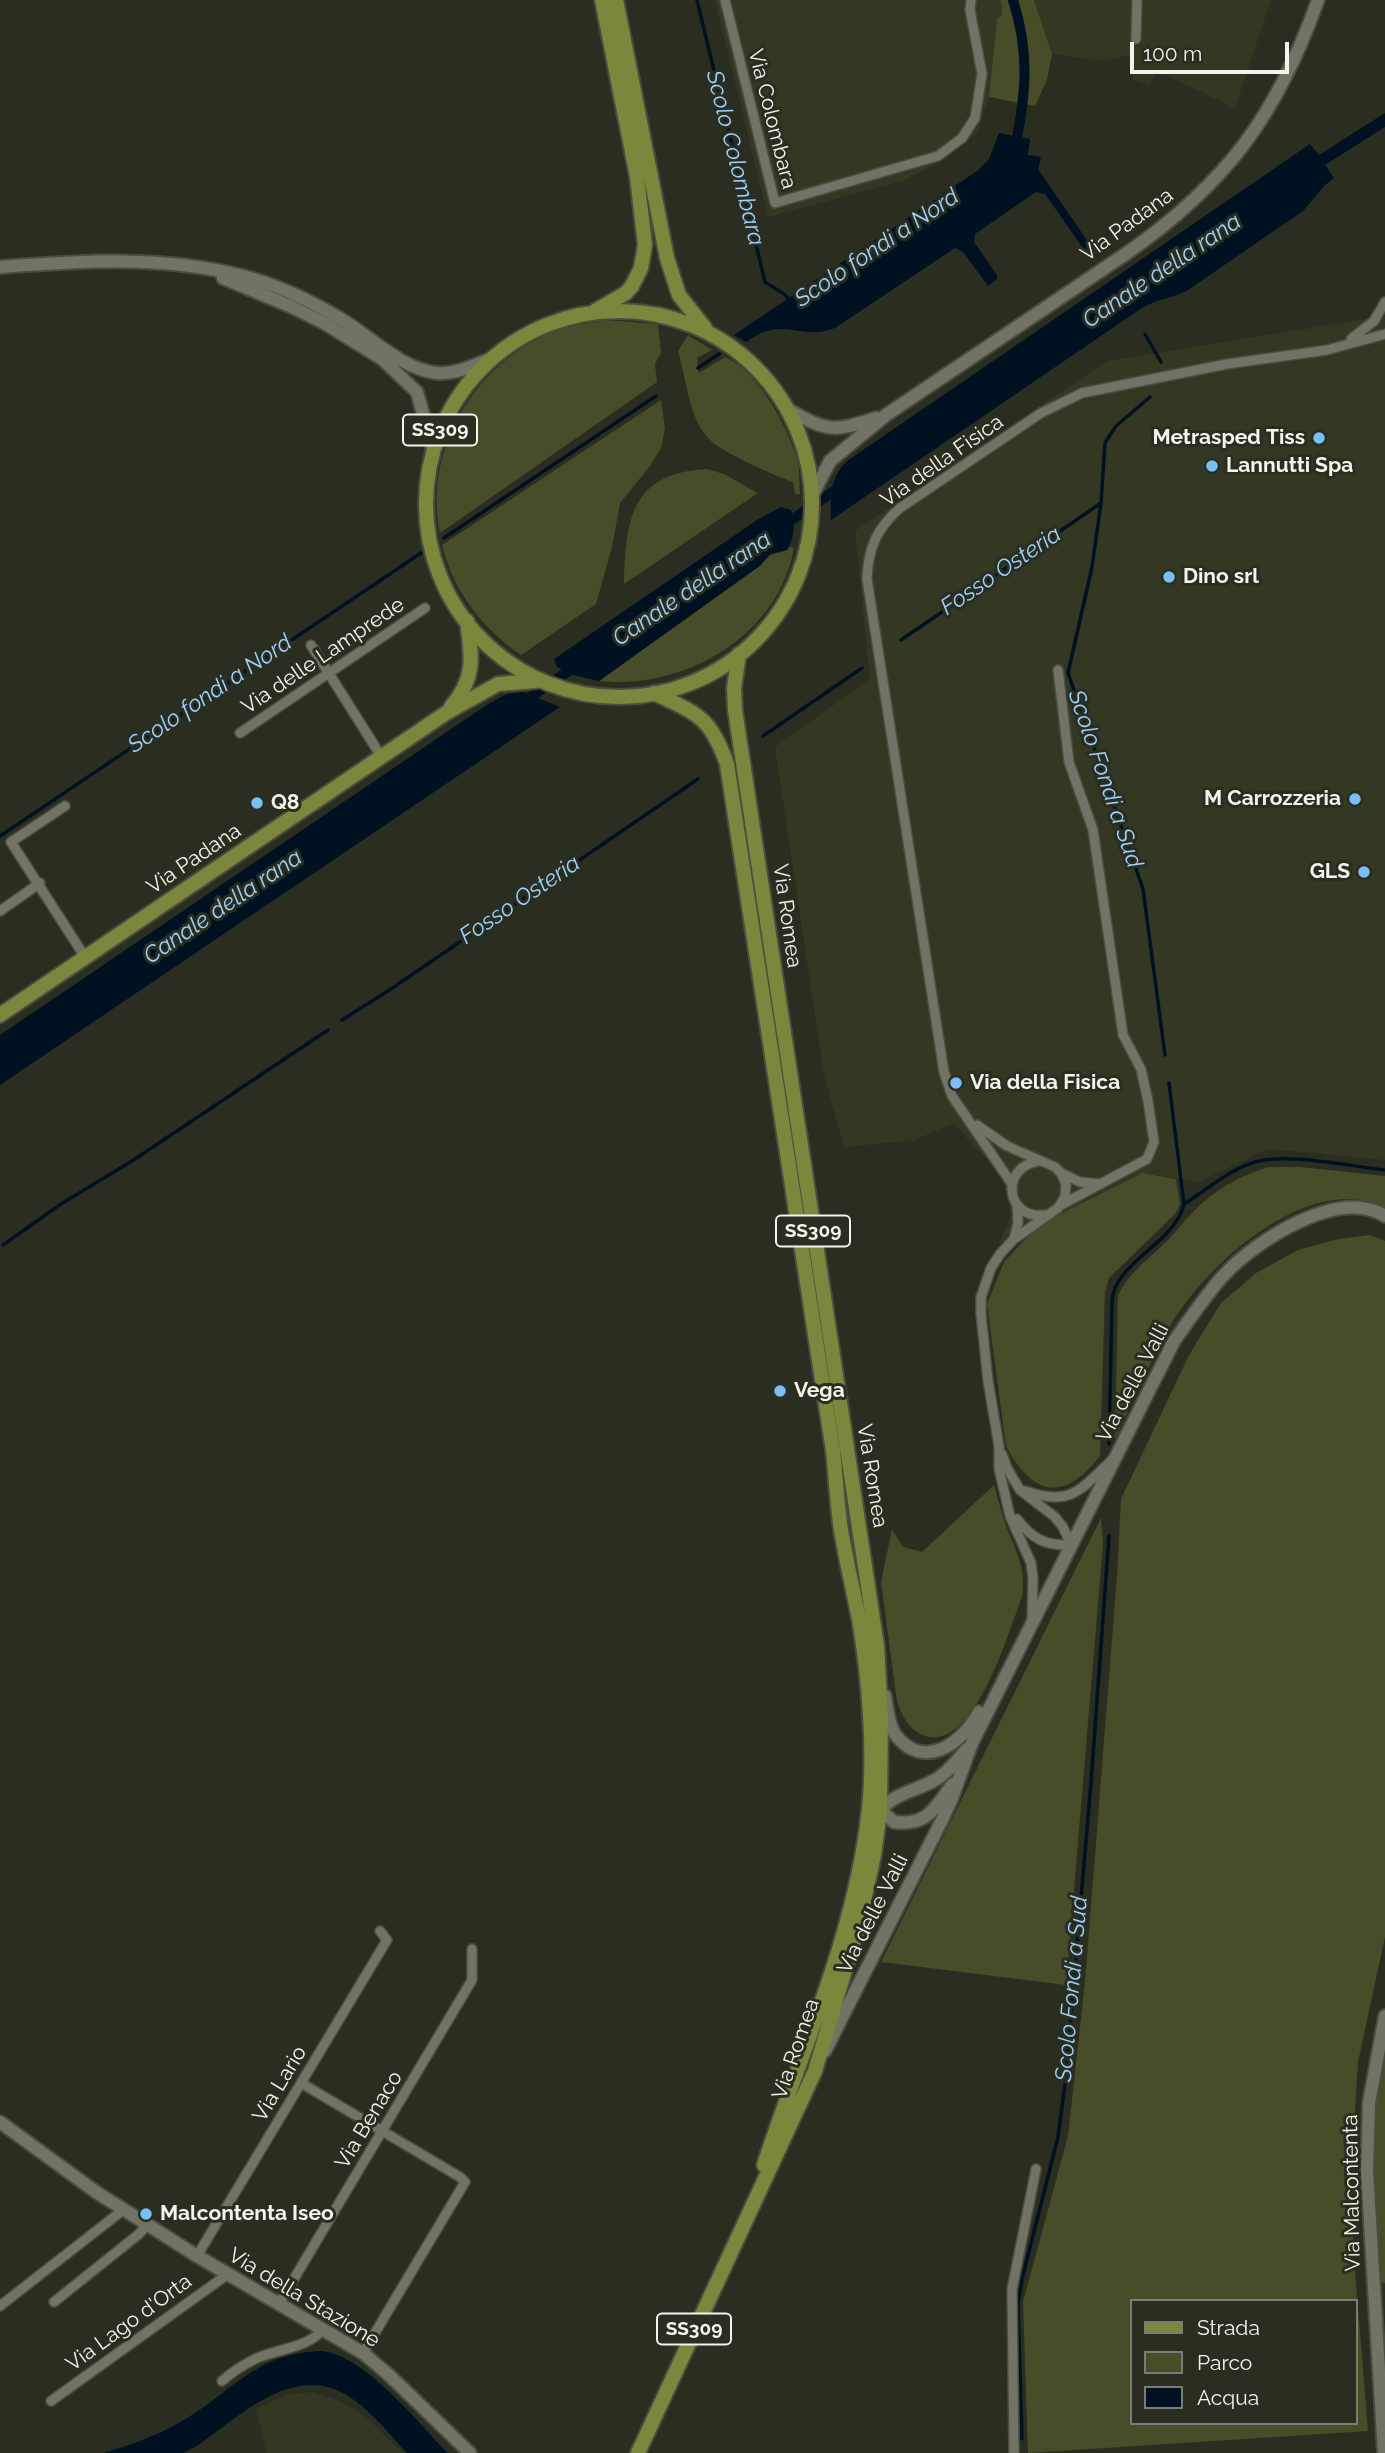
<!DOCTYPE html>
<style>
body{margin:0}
#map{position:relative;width:1385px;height:2453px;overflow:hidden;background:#2a2e20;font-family:Raleway,sans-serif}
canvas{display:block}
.legend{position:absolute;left:1130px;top:2299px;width:228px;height:126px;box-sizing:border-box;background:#2a2e20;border:2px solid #7a7e72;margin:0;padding:9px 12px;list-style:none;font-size:21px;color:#f3f5ec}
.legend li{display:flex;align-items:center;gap:14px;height:35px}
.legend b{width:35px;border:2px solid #7a7e72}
.scale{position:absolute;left:1130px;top:42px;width:159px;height:32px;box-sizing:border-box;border:4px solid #f3f5ec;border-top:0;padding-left:9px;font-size:21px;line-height:24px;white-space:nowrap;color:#f3f5ec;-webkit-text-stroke:5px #2a2e20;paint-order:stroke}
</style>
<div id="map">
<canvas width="1385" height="2453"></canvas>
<ul class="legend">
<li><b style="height:9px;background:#7b873c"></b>Strada</li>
<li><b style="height:19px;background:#464d28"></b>Parco</li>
<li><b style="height:19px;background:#001222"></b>Acqua</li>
</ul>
<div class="scale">100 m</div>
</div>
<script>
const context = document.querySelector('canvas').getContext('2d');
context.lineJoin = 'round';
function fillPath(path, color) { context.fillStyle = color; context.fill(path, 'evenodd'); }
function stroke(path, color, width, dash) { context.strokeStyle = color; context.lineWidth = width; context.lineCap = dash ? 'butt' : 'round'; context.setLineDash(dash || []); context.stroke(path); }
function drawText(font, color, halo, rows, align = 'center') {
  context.font = font + ' Raleway,sans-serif'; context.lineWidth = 6; context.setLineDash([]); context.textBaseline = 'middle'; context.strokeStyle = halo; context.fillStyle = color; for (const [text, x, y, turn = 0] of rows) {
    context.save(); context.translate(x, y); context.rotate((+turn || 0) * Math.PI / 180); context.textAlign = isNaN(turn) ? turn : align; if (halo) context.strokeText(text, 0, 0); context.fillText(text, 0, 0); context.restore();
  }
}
fillPath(new Path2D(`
 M715 0H1001L1002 14 997 19 989 97 977 133 946 158 906 180 768 217Z
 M1034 0H1271L1235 108 1158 71 1149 86 1133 80 1132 54 1103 61 1052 54Z
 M1385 316V1160L1268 1149 1199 1182 1142 1173 999 1244 1011 1215 1002 1176 953 1123 915 1140 844 1147 824 1075 775 747 870 679 855 531 1107 361Z
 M313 2392 335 2399 364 2415 403 2453H267L256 2408 291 2394Z`), '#333823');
fillPath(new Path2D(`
 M996 0H1034L1052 54 1047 80 1035 106 989 97 997 19 1002 14 1001 1Z
 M606 320 658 324 661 353 655 364 657 382 440 533C422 446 480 355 564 328 577 324 592 323 606 320Z
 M688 335 712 350 697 358 699 373 725 357C756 369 786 424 796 455 800 467 799 481 800 494H795L793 482C775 476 724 453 711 441 704 434 699 427 696 419 688 400 684 372 678 351Z
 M661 400 665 428 661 448 650 466 620 503 612 547 596 604 521 655C483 629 453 591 442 545Z
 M707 469 724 474 758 493 624 584C626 520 630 473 707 469Z
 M790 547 794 548C778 637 684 690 599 681L761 565C772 548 780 557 790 547Z
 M1268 1167H1300L1385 1176V1208C1310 1169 1204 1266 1169 1328 1149 1364 1133 1402 1115 1439L1118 1295C1128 1274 1148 1259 1165 1243 1175 1233 1184 1221 1194 1211 1214 1190 1240 1176 1268 1167Z
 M1142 1173 1176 1179 1180 1204 1176 1213 1109 1278 1105 1292 1100 1456C1064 1502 1033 1497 1006 1446L987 1304 1004 1262 1038 1225Z
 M1370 1235 1385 1241V1937L1358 2062 1351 2174 1354 2259 1368 2431 1028 2453 1023 2302 1068 2136 1085 1982 1117 1576 1121 1499 1189 1355 1221 1303 1256 1273 1298 1250 1338 1239ZM1131 2301H1355V2423H1131Z
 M994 1485C998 1498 1001 1512 1006 1526 1014 1547 1024 1563 1023 1587 1023 1599 1015 1615 1011 1627 1000 1658 968 1749 926 1736 909 1731 903 1717 897 1702L881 1582 892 1529 903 1547 922 1552Z
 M1101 1518 1103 1544 1066 1985 881 1962Z
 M1385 2046V2283H1381L1374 2171 1376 2103Z`), '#464d28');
fillPath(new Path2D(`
 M1385 113V127L1325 165 1334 178 1325 185 1303 211 1188 290C1173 298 1157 299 1142 308L831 520C830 497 830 477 847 461L1310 144 1319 155Z
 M999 133 1030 139 1028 155 1041 157 1038 169 1093 249 1087 254 1045 194 1036 192 975 234 974 242 997 275V279L988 286 963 252 955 248 835 328C799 342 784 314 746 342L734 335 977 171 989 159Z
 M781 507 791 510C796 522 794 540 787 550L770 554 761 565 599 681 569 674 557 667 554 659 757 520Z
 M523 692 560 707 0 1085V1035L488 704 507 694Z
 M322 2351C367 2357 416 2421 448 2453H407C390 2435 374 2414 354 2400 297 2358 242 2415 197 2446L183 2453H104C133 2444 162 2434 189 2417 238 2386 258 2353 322 2351Z`), '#001222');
stroke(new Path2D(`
 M697 0 765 282 784 294 792 302
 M1145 334 1161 362
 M698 368 719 354
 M1150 397 1116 426 1105 443 1101 503 1092 567 1068 673 1143 889 1165 1055
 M444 538 656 396
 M901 640 1101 503
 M763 736 862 668
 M0 836 421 553
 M342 1020 391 989 698 779
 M1184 1204C1205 1191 1225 1173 1249 1164 1284 1151 1347 1166 1385 1170
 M3 1245 61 1204 132 1161 328 1030
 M1109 1444 1112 1301C1115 1261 1174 1245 1184 1204L1169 1083
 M1022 2439 1018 2304 1023 2275 1058 2137 1065 2084 1091 1783 1109 1536`), '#001222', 3.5);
stroke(new Path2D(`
 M1013 0C1030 53 1026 94 1015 148
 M784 525 840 487
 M523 702 576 666`), '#001222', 10);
const street = new Path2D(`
 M725 0 775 203 938 156 962 138 975 118 982 74 970 10 971 0
 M1136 39 1137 0
 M1351 339 1374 321 1385 302
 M311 645 381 756
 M1058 670 1069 762 1093 830 1123 1035 1141 1069 1148 1101 1154 1142 1147 1159 1061 1205
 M240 733 425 608
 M65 806 11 842 85 957
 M0 911 40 883
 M977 1125 1007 1146 1055 1167 1061 1173 1066 1184 1065 1197 1058 1208 1014 1239 1000 1254 991 1268 981 1297V1314L988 1381 999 1446V1469L1010 1516 1031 1563 1033 1578 1032 1619
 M1038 1161C999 1168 1006 1220 1045 1215
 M1061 1173 1080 1182 1101 1184
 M1012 1184 952 1096 944 1072 867 579C868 548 877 528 900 508L1041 413 1082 393 1227 364 1327 350 1385 334
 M1014 1239 1018 1223 1017 1204
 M1002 1454 1007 1468 1020 1490 1055 1517 1063 1527 1071 1545C1046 1546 1032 1539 1017 1519
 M1025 1491C1071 1507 1080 1490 1112 1460
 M301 2083 460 2177 465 2182 363 2353
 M197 2256 387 1940 380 1931
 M54 2302 139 2234 148 2224
 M279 2304 472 1980V1949
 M0 2306 123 2210
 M222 2381C232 2372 243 2365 255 2359 276 2349 308 2348 322 2330
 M51 2401 228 2274
 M1014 2453 1012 2289 1036 2169`);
const secondary = new Path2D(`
 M0 267C82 261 163 255 243 276 277 285 311 301 341 319 371 337 401 369 437 373 456 375 476 364 493 358
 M223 278 292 307 324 323 382 359 417 392 433 450
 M787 409C827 431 832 433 876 418
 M812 496 830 461 886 415 1127 253C1227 183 1277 115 1318 0
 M885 1696C887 1708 888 1724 895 1734 923 1772 962 1744 979 1712
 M875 1809 880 1810 894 1822C929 1826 934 1808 953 1784
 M880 1810C895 1793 916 1791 935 1780 948 1773 957 1760 967 1749
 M825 2051 942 1820 952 1798 972 1743 1174 1341C1190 1319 1205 1296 1223 1276 1255 1241 1338 1187 1385 1216
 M0 2122 96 2192 197 2256 363 2353 389 2375 470 2453
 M1384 2453 1367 2171 1369 2103 1385 2016`);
const primary = new Path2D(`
 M616 0 667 258 679 295 705 328
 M595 311 626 293 632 286 641 268 645 245 637 177 602 0
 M426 504a193 193 0 1 1 386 0a193 193 0 1 1-386 0Z
 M654 693C697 714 710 716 727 764L833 1451C836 1477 837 1504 841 1530 846 1560 853 1589 859 1619 869 1677 875 1751 869 1809 856 1933 802 2049 764 2165
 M451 707C476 677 472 658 467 621
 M0 1015 446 713 498 684 536 681
 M638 2453 815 2071 859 1923 874 1855 880 1810 881 1716 877 1646 735 710 734 688 739 654`);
stroke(street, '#494c3f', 12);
stroke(secondary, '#494c3f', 16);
stroke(primary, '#494c3f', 18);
stroke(street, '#717464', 9);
stroke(secondary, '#717464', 12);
stroke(primary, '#7b873c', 14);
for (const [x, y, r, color] of [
 [1319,438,7,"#7abff8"],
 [1212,466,7,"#7abff8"],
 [1169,577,7,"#7abff8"],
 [1355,799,7,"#7abff8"],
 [257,803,7,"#7abff8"],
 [1364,872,7,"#7abff8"],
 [956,1083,7,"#7abff8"],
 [780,1391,7,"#7abff8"],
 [146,2214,7,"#7abff8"]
]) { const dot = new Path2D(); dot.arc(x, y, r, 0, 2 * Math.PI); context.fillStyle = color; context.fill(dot); stroke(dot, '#2a2e20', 2.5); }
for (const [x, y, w] of [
 [440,430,74],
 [813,1231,74],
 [694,2329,74]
]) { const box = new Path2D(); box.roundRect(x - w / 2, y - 15.5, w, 31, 5); context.fillStyle = '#2a2e20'; context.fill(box); stroke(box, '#f3f5ec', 2); }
drawText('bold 19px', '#f3f5ec', null, [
 ["SS309",440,430],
 ["SS309",813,1231],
 ["SS309",694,2329]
]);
drawText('21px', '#f3f5ec', '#2a2e20', [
 ["Via Colombara",772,119,76],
 ["Via Padana",1127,225,-36],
 ["Via della Fisica",942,461,-35],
 ["Via delle Lamprede",323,656,-34],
 ["Via Padana",194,859,-34],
 ["Via Romea",787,916,82],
 ["Via delle Valli",1133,1383,-62],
 ["Via Romea",872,1476,81],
 ["Via delle Valli",873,1914,-63],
 ["Via Romea",796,2049,-71],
 ["Via Lario",280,2084,-59],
 ["Via Benaco",369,2120,-59],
 ["Via Malcontenta",1352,2193,-91],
 ["Via della Stazione",304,2298,31],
 ["Via Lago d'Orta",129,2323,-36]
]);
drawText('bold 21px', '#f3f5ec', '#2a2e20', [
 ["Metrasped Tiss",1305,438,"right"],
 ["Lannutti Spa",1226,466],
 ["Dino srl",1183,577],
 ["M Carrozzeria",1341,799,"right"],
 ["Q8",271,803],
 ["GLS",1350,872,"right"],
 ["Via della Fisica",970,1083],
 ["Vega",794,1391],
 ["Malcontenta Iseo",160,2214]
], 'left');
drawText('italic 23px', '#9ed1fd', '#2a2e20', [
 ["Scolo Colombara",735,158,76],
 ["Scolo fondi a Nord",877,248,-34],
 ["Canale della rana",1162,271,-34],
 ["Fosso Osteria",1001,571,-34],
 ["Canale della rana",692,589,-34],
 ["Scolo fondi a Nord",210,694,-34],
 ["Scolo Fondi a Sud",1105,779,71],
 ["Fosso Osteria",520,900,-34],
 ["Canale della rana",223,907,-34],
 ["Scolo Fondi a Sud",1072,1989,-85]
]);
</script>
